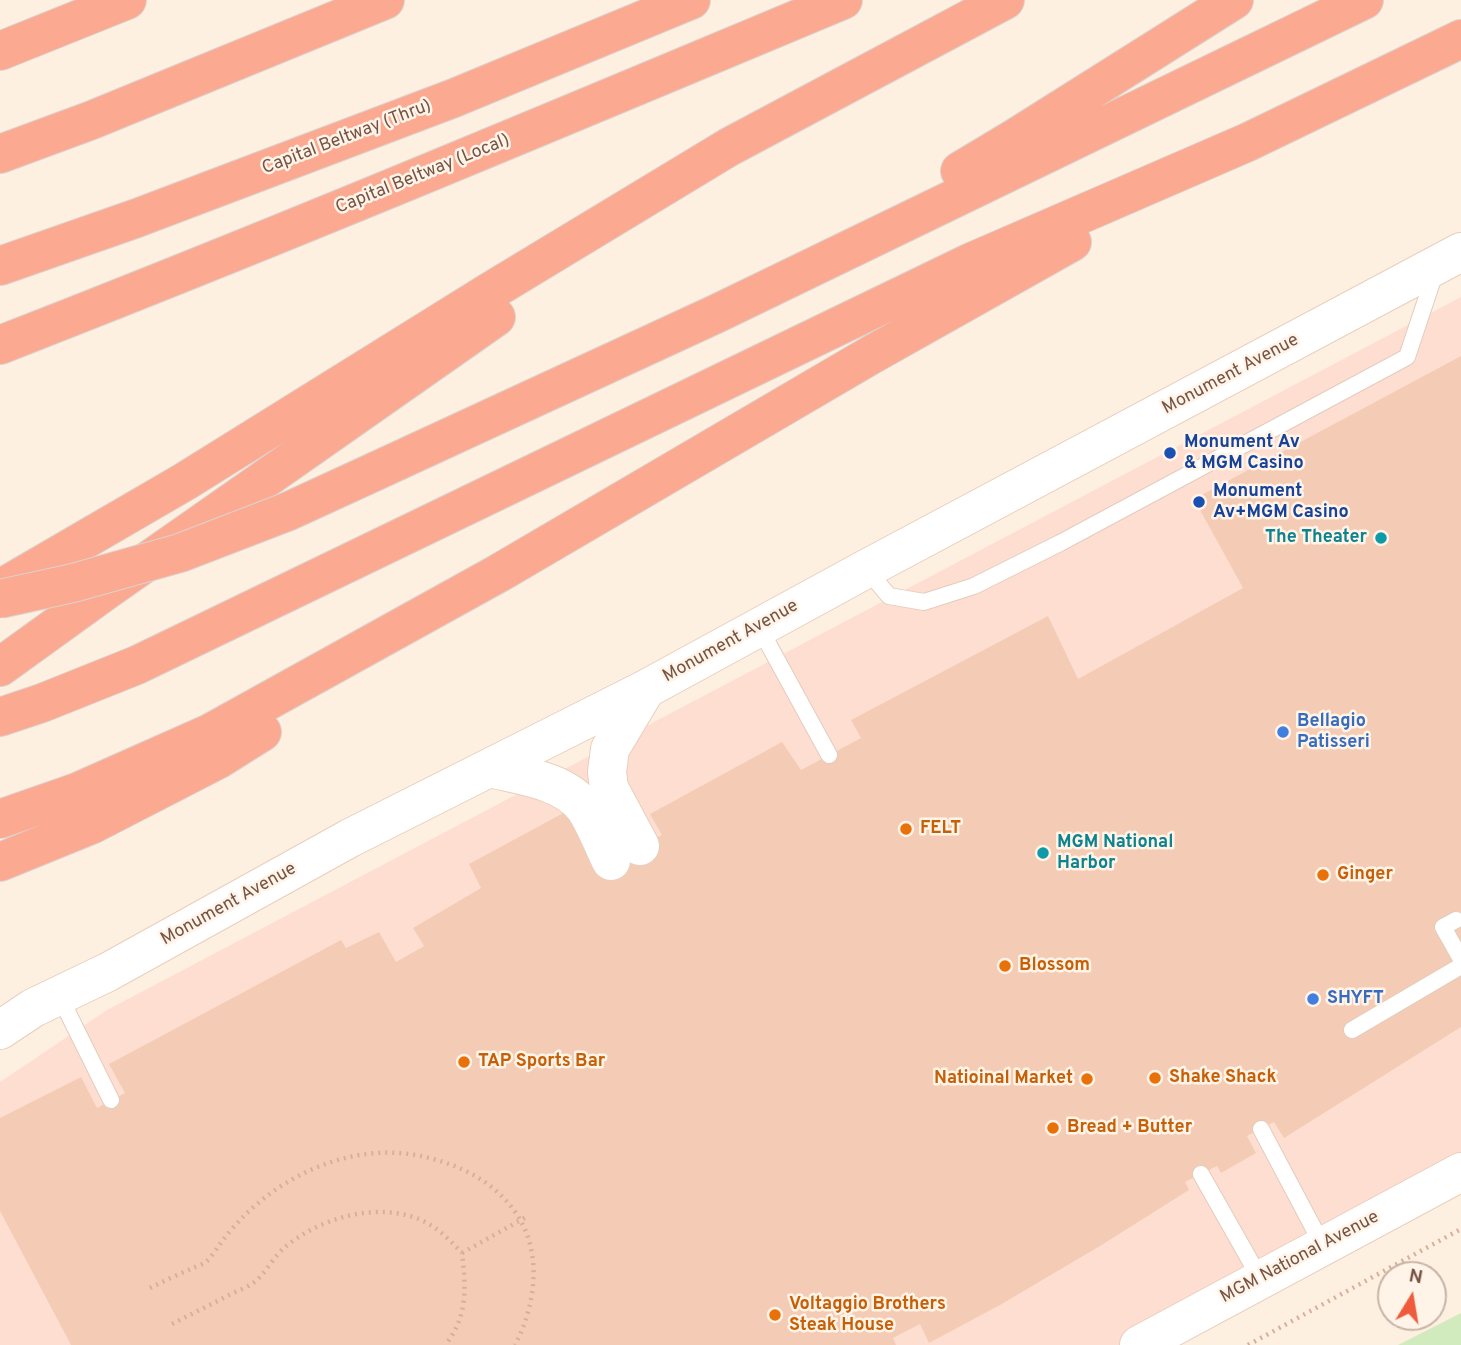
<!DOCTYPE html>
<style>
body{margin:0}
#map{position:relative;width:1461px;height:1345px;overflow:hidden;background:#fef0e0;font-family:Overpass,sans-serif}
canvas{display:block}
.north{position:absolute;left:1377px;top:1261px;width:70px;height:70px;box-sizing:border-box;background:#fff4e7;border:2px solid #c8b4a7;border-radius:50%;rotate:11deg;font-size:19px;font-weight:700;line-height:28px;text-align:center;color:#755446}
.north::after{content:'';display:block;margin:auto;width:24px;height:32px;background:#ef5c3d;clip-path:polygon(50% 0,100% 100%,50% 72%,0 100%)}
</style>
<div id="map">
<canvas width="1461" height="1345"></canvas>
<div class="north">N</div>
</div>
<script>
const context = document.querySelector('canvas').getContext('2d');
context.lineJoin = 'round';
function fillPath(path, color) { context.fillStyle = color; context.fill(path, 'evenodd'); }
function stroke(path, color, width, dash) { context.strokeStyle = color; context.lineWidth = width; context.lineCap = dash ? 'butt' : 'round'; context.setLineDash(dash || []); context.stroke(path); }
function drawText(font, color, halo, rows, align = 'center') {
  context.font = font + ' Overpass,sans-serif'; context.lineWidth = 5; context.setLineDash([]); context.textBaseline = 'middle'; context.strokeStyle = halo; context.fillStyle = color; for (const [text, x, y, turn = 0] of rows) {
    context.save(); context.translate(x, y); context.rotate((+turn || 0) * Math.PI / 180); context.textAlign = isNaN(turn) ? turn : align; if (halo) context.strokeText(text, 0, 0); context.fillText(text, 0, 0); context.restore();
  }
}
fillPath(new Path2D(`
 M1461 297V1155L1129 1345H0V1082L107 1010Z`), '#ffded2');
fillPath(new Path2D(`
 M1461 1313V1345H1398Z`), '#d2ebbe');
fillPath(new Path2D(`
 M1461 356V1027L1284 1138 1274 1122 1247 1136 1256 1153 1221 1173 1217 1166 1185 1182 1189 1190 1100 1246 1000 1305 929 1343 920 1324 893 1338 896 1345H71L0 1211V1118L81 1077 97 1108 125 1093 109 1064 341 940 346 948 379 932 396 962 424 946 413 928 481 888 469 864 567 811 598 868 662 835 650 814 782 742 801 770 861 738 851 720 1048 616 1078 679 1243 588 1194 499Z`), '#f4ccb6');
const service = new Path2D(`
 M866 569 889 596 924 602 974 586 1060 543 1407 357 1436 270
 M759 627 829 755
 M1456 920 1443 927 1461 959
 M59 995 111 1100
 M1352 1030 1461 966
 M1261 1129 1323 1246
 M1201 1174 1261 1280`);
const secondary = new Path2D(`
 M490 768C521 776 563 780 584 807 594 821 603 845 611 861
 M640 846 609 788 607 772 610 749 646 689
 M0 1030 33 1008 108 972 350 838 646 689 866 569 1461 252
 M1139 1345 1461 1172`);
const motorway = new Path2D(`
 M0 51 127 0
 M0 154 92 120 385 0
 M960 171 1015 138 1234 0
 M0 266 137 218 454 98 691 0
 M0 345C283 235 563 117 843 0
 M376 471 718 313 1364 0
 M0 589 184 482 491 291 729 147 1005 0
 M0 667 108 589 496 317
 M0 717 42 703 137 665 969 263 1248 142 1461 39
 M0 819 77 792 210 733 499 573 871 355 1072 242
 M0 862 91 825 219 759 262 732`);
stroke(service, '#e2ccbb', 18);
stroke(secondary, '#e9cebb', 40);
stroke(motorway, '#dbd3cf', 40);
stroke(new Path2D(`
 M462 1253 528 1216
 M150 1288C164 1281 179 1274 193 1268 197 1266 204 1264 207 1261 212 1257 216 1249 220 1244 227 1234 236 1224 244 1216 291 1169 363 1140 429 1158 462 1166 493 1182 513 1209 543 1248 537 1303 515 1345
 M172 1324C191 1314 210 1305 229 1295 237 1291 246 1288 253 1283 265 1275 273 1257 285 1247 320 1218 377 1201 421 1220 437 1227 450 1240 462 1253 466 1286 468 1318 445 1345
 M1248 1345 1461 1229`), '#d9af99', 4.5, [2, 5]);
stroke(service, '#fff', 16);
stroke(secondary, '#fff', 38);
stroke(motorway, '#fca992', 38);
const motorwayBridge = new Path2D(`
 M0 599 73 583 180 553 289 511 376 471`);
stroke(motorwayBridge, '#dbd3cf', 40, []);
stroke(motorwayBridge, '#fca992', 38);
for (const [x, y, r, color] of [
 [1170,453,7,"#1a4fb4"],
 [1199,502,7,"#1a4fb4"],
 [1381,538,7,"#0f9aa8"],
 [1283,732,7,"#3f7fe0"],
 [906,829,7,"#e8710a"],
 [1043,853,7,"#0f9aa8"],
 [1323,875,7,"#e8710a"],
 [1005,966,7,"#e8710a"],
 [1313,999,7,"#3f7fe0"],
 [464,1062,7,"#e8710a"],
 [1155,1078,7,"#e8710a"],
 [1087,1079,7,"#e8710a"],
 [1053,1128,7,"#e8710a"],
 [775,1315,7,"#e8710a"]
]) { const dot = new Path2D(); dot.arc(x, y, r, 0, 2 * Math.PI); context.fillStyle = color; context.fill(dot); stroke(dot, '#fff4e7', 2.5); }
drawText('18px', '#755446', '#fff4e7', [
 ["Capital Beltway (Thru)",347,138,-21],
 ["Capital Beltway (Local)",423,175,-22],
 ["Monument Avenue",1231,375,-28],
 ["Monument Avenue",731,642,-29],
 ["Monument Avenue",229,905,-29],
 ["MGM National Avenue",1300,1258,-28]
]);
drawText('bold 18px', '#164399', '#fff4e7', [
 ["Monument Av",1184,443],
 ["& MGM Casino",1184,464],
 ["Monument",1213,492],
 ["Av+MGM Casino",1213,513]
], 'left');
drawText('bold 18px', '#0d838f', '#fff4e7', [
 ["The Theater",1367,538],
 ["MGM National",1057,843,"left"],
 ["Harbor",1057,864,"left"]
], 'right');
drawText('bold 18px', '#366cbe', '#fff4e7', [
 ["Bellagio",1297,722],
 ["Patisseri",1297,743],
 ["SHYFT",1327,999]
], 'left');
drawText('bold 18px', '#c56008', '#fff4e7', [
 ["FELT",920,829],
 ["Ginger",1337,875],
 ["Blossom",1019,966],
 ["TAP Sports Bar",478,1062],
 ["Shake Shack",1169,1078],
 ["Natioinal Market",1073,1079,"right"],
 ["Bread + Butter",1067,1128],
 ["Voltaggio Brothers",789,1305],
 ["Steak House",789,1326]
], 'left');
</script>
